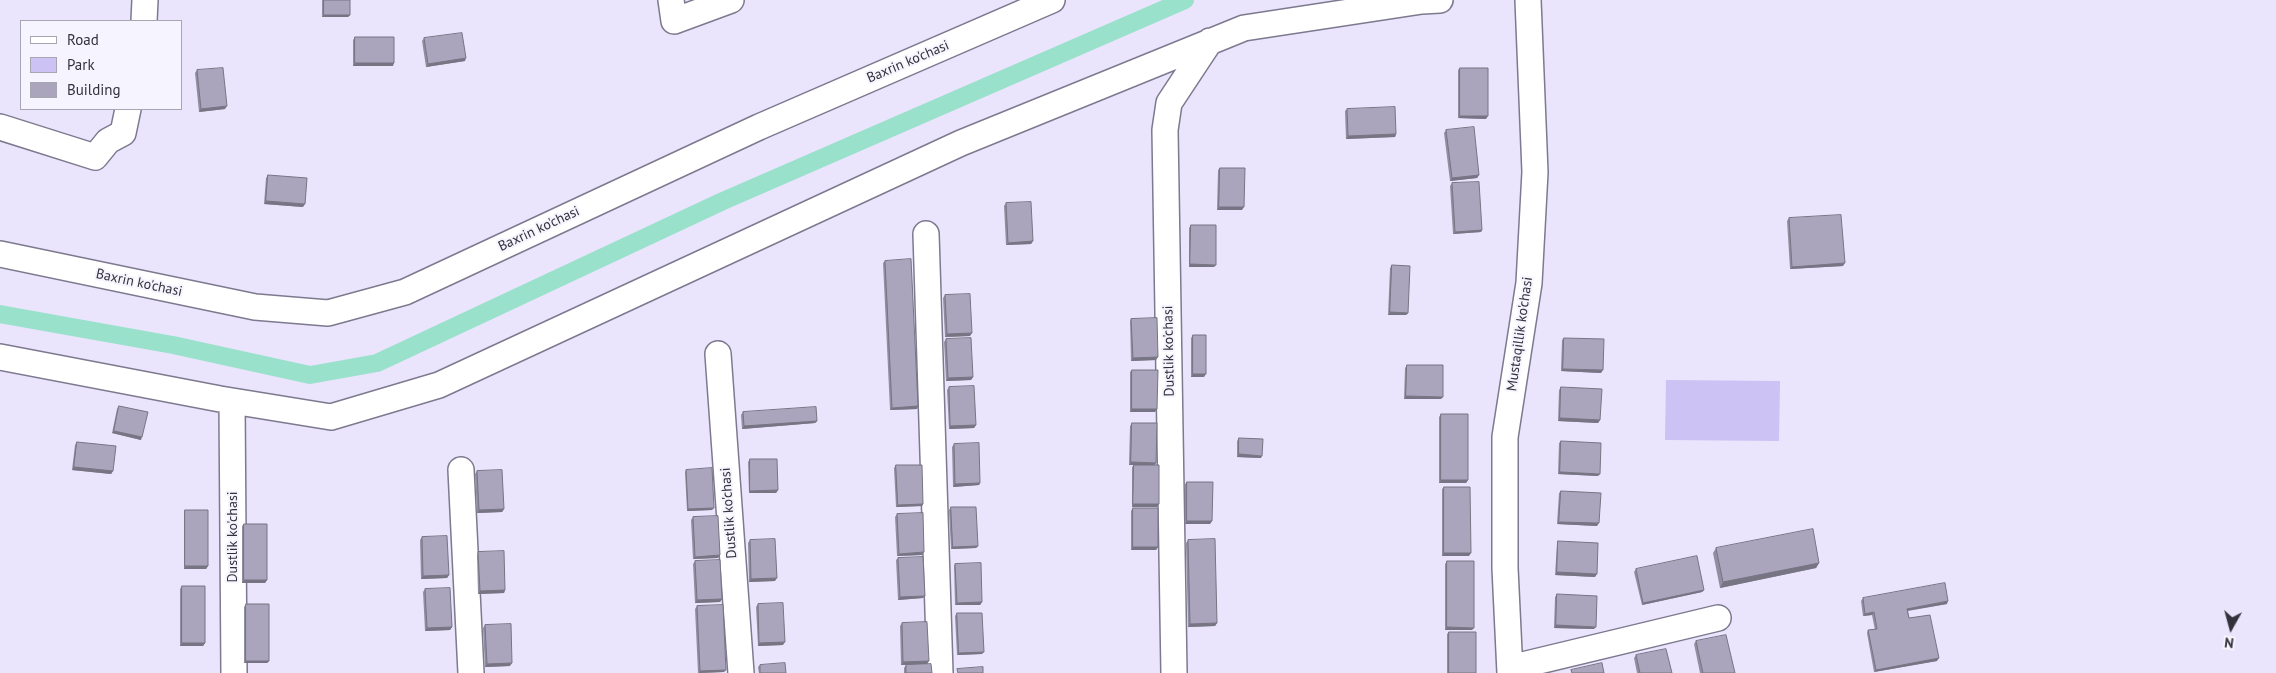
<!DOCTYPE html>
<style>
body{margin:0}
#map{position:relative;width:2276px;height:673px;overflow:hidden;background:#eae5fd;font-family:"PT Sans",sans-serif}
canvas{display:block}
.legend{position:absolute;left:20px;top:20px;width:162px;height:90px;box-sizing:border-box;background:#f6f4fe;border:1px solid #a8a6b0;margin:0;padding:6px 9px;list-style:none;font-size:15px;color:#33313a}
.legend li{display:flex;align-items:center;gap:10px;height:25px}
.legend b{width:25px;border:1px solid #a8a6b0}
.north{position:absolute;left:2206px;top:603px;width:50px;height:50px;-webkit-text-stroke:4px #f6f4fe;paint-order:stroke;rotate:187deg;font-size:14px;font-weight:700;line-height:20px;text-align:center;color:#33313a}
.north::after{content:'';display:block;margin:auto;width:18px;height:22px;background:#33313a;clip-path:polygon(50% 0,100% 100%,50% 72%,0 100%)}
</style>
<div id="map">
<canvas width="2276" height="673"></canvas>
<ul class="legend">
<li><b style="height:6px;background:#fff"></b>Road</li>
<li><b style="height:14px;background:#cdc2f4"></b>Park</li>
<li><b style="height:14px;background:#aaa5bc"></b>Building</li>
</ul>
<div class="north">N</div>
</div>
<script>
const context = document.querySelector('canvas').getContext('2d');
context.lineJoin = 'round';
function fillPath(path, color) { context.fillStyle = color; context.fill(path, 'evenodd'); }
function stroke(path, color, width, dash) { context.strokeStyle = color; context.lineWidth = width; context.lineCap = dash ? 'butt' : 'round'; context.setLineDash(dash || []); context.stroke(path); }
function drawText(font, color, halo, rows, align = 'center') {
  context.font = font + ' "PT Sans",sans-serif'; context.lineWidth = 4; context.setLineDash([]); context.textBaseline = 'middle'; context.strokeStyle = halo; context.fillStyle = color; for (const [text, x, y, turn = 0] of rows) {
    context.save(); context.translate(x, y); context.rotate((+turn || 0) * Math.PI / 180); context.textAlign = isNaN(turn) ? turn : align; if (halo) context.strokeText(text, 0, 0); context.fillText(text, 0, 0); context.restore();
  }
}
fillPath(new Path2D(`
 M1666 380 1780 381 1779 441 1665 440Z`), '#cdc2f4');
stroke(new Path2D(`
 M0 314 173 345 310 375 377 363 723 201 1185 0`), '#9ae1cb', 18);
const minor = new Path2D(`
 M671 0 674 21 731 0
 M144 21 145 0
 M0 127 95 157 108 141 123 133 128 109
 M926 234 940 673
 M0 254 255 307 328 313 405 292 759 127 1052 0
 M718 354 741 673
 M0 357 220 399 331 417 439 385 961 143 1244 28 1422 1 1440 0
 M232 401 234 673
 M461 470 471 673
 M1510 668 1718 618
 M1174 673 1165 130 1169 103 1210 41
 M1510 673 1505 568V437L1529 283 1535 172 1528 0`);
stroke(minor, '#7d798e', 28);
stroke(minor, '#fff', 25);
fillPath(new Path2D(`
 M322 0H350V15L348 17H322Z
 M355 37 393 66H353V40Z
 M424 38 465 61 426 67 422 41Z
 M1460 68 1486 119 1458 118V70Z
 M197 70 225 109 199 112 195 73Z
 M1347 109 1396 134 1395 137 1346 139 1345 111Z
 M1446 130 1479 175 1477 178 1450 181 1444 133Z
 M1220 168 1242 210H1217L1218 170Z
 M268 175 303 207 264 204 266 178Z
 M1452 183 1482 230 1481 232 1453 234 1450 186Z
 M1006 203 1033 241 1031 244 1006 245 1004 206Z
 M1789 218 1843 266 1790 269 1787 221Z
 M1191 225 1214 267H1189V228Z
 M885 261 918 406 917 409 890 410 883 263Z
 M1392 265 1408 313 1406 315H1388L1390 268Z
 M945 295 970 336 945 337 943 298Z
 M1131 319 1156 360 1131 361 1130 321Z
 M1193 335 1204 377H1191V338Z
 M1564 338 1601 373 1561 371 1562 340Z
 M946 339 973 377 971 380 946 381 944 342Z
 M1407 365 1441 399H1404L1405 368Z
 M1132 370 1155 412H1130V372Z
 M949 387 976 425 974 428 949 429 947 390Z
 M1561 387 1600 420 1598 423 1558 421 1559 390Z
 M119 406 141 440 112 433 117 409Z
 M743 412 817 421 815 423 742 429 741 415Z
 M1441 414 1468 480 1466 483H1439V417Z
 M1132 423 1156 463 1155 465 1157 507H1132V467L1134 465H1129L1130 426Z
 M1239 438 1261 458 1237 457V441Z
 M1561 441 1598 476 1558 474 1559 443Z
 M77 442 113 471 111 474 72 470 75 445Z
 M954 444 980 483 979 485 953 487 952 447Z
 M750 459 778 490 776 493H749L748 462Z
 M896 465 923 504 922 506 896 507 894 468Z
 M686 470 712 510 687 511 685 472Z
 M477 471 504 509 502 512 477 513 475 474Z
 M1187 482 1212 521 1210 524H1185V484Z
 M1444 487 1469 556H1442V489Z
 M1561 491 1597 526 1557 524 1559 493Z
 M951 507 978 546 976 548 951 549 949 510Z
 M1133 508 1158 547 1156 550H1131V511Z
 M185 510 208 566 206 569H184V512Z
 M897 514 922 555 897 556 895 517Z
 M693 517 718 558 693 559 691 520Z
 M244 524 267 580 265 583H242V526Z
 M422 537 449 575 447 578 421 579 420 540Z
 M750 540 775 581 749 582 748 543Z
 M1188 540 1217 623 1215 626 1188 627 1186 543Z
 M1558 541 1595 577 1555 575 1557 544Z
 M1716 548 1819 563 1816 568 1720 588 1713 553Z
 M478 552 505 590 504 593 478 594 477 555Z
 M898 558 923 598 898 600 896 560Z
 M695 561 722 599 720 602 695 603 693 564Z
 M1447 561 1472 630H1445V564Z
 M955 564 982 602 980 605H955L954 566Z
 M1636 569 1704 590 1702 592 1642 605 1634 572Z
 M182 586 205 643 203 646H180V589Z
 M425 589 452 627 450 630 425 631 423 592Z
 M1557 594 1594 629 1554 628 1555 597Z
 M1863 598 1947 604 1908 611 1909 618 1937 661 1874 672 1867 633 1868 630H1875L1872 615 1863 616 1861 601Z
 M246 604 269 661 267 663H244V607Z
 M758 604 783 645 758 646 756 607Z
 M697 606 724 672 698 673 695 609Z
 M957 613 982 654 957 655 955 616Z
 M902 623 927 664 901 665 900 626Z
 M485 625 510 666 485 667 483 628Z
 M1449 632 1476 673H1447V634Z
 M1696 641 1735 673H1700L1694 644Z
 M1636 655 1672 673H1637L1634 658Z
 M760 665 786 673H759L758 667Z
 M906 665 932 673H904V668Z`), '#928ea2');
fillPath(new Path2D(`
 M324 15H350L348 17H322Z
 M466 58 465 61 426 67 428 64Z
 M355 63H394L393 66H353Z
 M227 106 225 109 199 112 201 109Z
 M1460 116H1488L1486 119 1458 118Z
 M1396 134 1395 137 1346 139 1348 136Z
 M1479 175 1477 178 1450 181 1452 178Z
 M266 201 305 204 303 207 264 204Z
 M1219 207H1244L1242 210H1217Z
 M1482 230 1481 232 1453 234 1455 232Z
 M1033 241 1031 244 1006 245 1008 243Z
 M1845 263 1843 266 1790 269 1792 267Z
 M1190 264 1216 265 1214 267H1189Z
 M1390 312 1408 313 1406 315H1388Z
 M972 333 970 336 945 337 947 334Z
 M1158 357 1156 360 1131 361 1133 358Z
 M1563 369 1603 370 1601 373 1561 371Z
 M1193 374H1206L1204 377H1191Z
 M973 377 971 380 946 381 948 378Z
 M1406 396 1443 397 1441 399H1404Z
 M918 406 917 409 890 410 892 408Z
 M1132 409H1157L1155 412H1130Z
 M1560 418 1600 420 1598 423 1558 421Z
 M817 421 815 423 742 429 744 426Z
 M976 425 974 428 949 429 950 426Z
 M114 431 142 437 141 440 112 433Z
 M1239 454 1262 456 1261 458 1237 457Z
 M1131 462 1156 463 1154 465H1129Z
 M74 467 113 471 111 474 72 470Z
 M1560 472 1600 474 1598 476 1558 474Z
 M1441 480H1468L1466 483H1439Z
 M980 483 979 485 953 487 955 484Z
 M778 490 776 493H749L750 491Z
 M923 504 922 506 896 507 898 505Z
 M1133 504H1159L1157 507H1132Z
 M714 508 712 510 687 511 688 509Z
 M504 509 502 512 477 513 479 510Z
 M1187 521H1212L1210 524H1185Z
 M1559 522 1599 523 1597 526 1557 524Z
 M978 546 976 548 951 549 953 547Z
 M1133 547H1158L1156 550H1131Z
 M924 552 922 555 897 556 899 554Z
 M1444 553H1471L1469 556H1442Z
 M720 555 718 558 693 559 695 557Z
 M1819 563 1816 568 1720 588 1723 582Z
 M185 566H208L206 569H184Z
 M1557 572 1597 574 1595 577 1555 575Z
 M449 575 447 578 421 579 423 576Z
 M777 578 775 581 749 582 751 579Z
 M244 580H267L265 583H242Z
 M505 590 504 593 478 594 480 591Z
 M1704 590 1702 592 1642 605 1643 603Z
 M925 596 923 598 898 600 900 597Z
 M722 599 720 602 695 603 697 600Z
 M1948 601 1947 604 1905 611 1907 609Z
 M982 602 980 605H955L957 603Z
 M1874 612 1872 615 1863 616 1865 614Z
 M1217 623 1215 626 1188 627 1190 624Z
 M1556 625 1596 627 1594 629 1554 628Z
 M452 627 450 630 425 631 427 628Z
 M1447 627 1474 628 1472 630H1445Z
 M785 642 783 645 758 646 759 643Z
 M182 643H205L203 646H180Z
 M984 652 982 654 957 655 959 653Z
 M1939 658 1937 661 1874 672 1876 670Z
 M246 661H269L267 663H244Z
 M929 661 927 664 901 665 903 662Z
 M512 663 510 666 485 667 487 664Z
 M726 670 724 672 699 673 700 671Z`), '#777484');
const building = new Path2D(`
 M324 0H350V15H324Z
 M462 33 466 58 428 64 424 38Z
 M355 37H394V63H355Z
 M223 68 227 106 201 109 197 70Z
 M1460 68H1488V116H1460Z
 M1395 107 1396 134 1348 136 1347 109Z
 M1474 127 1479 175 1452 178 1446 130Z
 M1220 168H1245L1244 207H1219Z
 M268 175 307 178 305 204 266 201Z
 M1479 182 1482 230 1455 232 1452 183Z
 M1031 202 1033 241 1008 243 1006 203Z
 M1841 215 1845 263 1792 267 1789 218Z
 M1191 225H1216V265L1190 264Z
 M911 259 918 406 892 408 885 261Z
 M1392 265 1410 266 1408 313 1390 312Z
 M970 294 972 333 947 334 945 295Z
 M1157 318 1158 357 1133 358 1131 319Z
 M1193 335H1206V374H1193Z
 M971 338 973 377 948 378 946 339Z
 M1564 338 1604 339 1603 370 1563 369Z
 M1407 365H1443V397L1406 396Z
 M1132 370H1158L1157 409H1132Z
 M974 386 976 425 950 426 949 387Z
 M1561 387 1602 389 1600 420 1560 418Z
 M119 406 148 412 142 437 114 431Z
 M816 407 817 421 744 426 743 412Z
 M1441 414H1468V480H1441Z
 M1132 423H1157L1156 463 1131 462Z
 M1239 438 1263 439 1262 456 1239 454Z
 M1561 441 1601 443 1600 474 1560 472Z
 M77 442 116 446 113 471 74 467Z
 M979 443 980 483 955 484 954 444Z
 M750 459H777L778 490 750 491Z
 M896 465H922L923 504 898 505Z
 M1134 465H1159V504H1133Z
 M712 468 714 508 688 509 686 470Z
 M502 470 504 509 479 510 477 471Z
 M1187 482H1213L1212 521H1187Z
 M1444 487H1470L1471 553H1444Z
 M1561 491 1601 493 1599 523 1559 522Z
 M951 507H976L978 546 953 547Z
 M1133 508H1158V547H1133Z
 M185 510H208V566H185Z
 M923 513 924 552 899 554 897 514Z
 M718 516 720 555 695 557 693 517Z
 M244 524H267V580H244Z
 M1813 529 1819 563 1723 582 1716 548Z
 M447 536 449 575 423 576 422 537Z
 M775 539 777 578 751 579 750 540Z
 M1215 539 1217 623 1190 624 1188 540Z
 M1558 541 1598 543 1597 574 1557 572Z
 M504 551 505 590 480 591 478 552Z
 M1697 556 1704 590 1643 603 1636 569Z
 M923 557 925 596 900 597 898 558Z
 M720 560 722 599 697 600 695 561Z
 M1447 561H1474V628L1447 627Z
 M981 563 982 602 957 603 955 564Z
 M1945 583 1948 601 1907 609 1909 618 1930 615 1939 658 1876 670 1868 630 1877 629 1874 612 1865 614 1863 598Z
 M182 586H205V643H182Z
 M450 588 452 627 427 628 425 589Z
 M1557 594 1597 596 1596 627 1556 625Z
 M783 603 785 642 759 643 758 604Z
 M246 604H269V661H246Z
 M723 605 726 670 700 671 697 606Z
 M957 613H982L984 652 959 653Z
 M927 622 929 661 903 662 902 623Z
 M511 624 512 663 487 664 485 625Z
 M1449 632H1476V673H1449Z
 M1726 635 1735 673H1703L1696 641Z
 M1666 649 1672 673H1640L1636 655Z
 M785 663 786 673H760V665Z
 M1602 663 1604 673H1572L1571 670Z
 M931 664 932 673H906V665Z
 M983 667V673H958L957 669Z`);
fillPath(building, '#aaa5bc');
stroke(building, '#777484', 1);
drawText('14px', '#33313a', '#f6f4fe', [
 ["Baxrin ko'chasi",908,62,-23],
 ["Baxrin ko'chasi",539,229,-25],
 ["Baxrin ko'chasi",139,283,12],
 ["Mustaqillik ko'chasi",1520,334,-82],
 ["Dustlik ko'chasi",1169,351,-91],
 ["Dustlik ko'chasi",729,513,-94],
 ["Dustlik ko'chasi",233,537,-90]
]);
</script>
